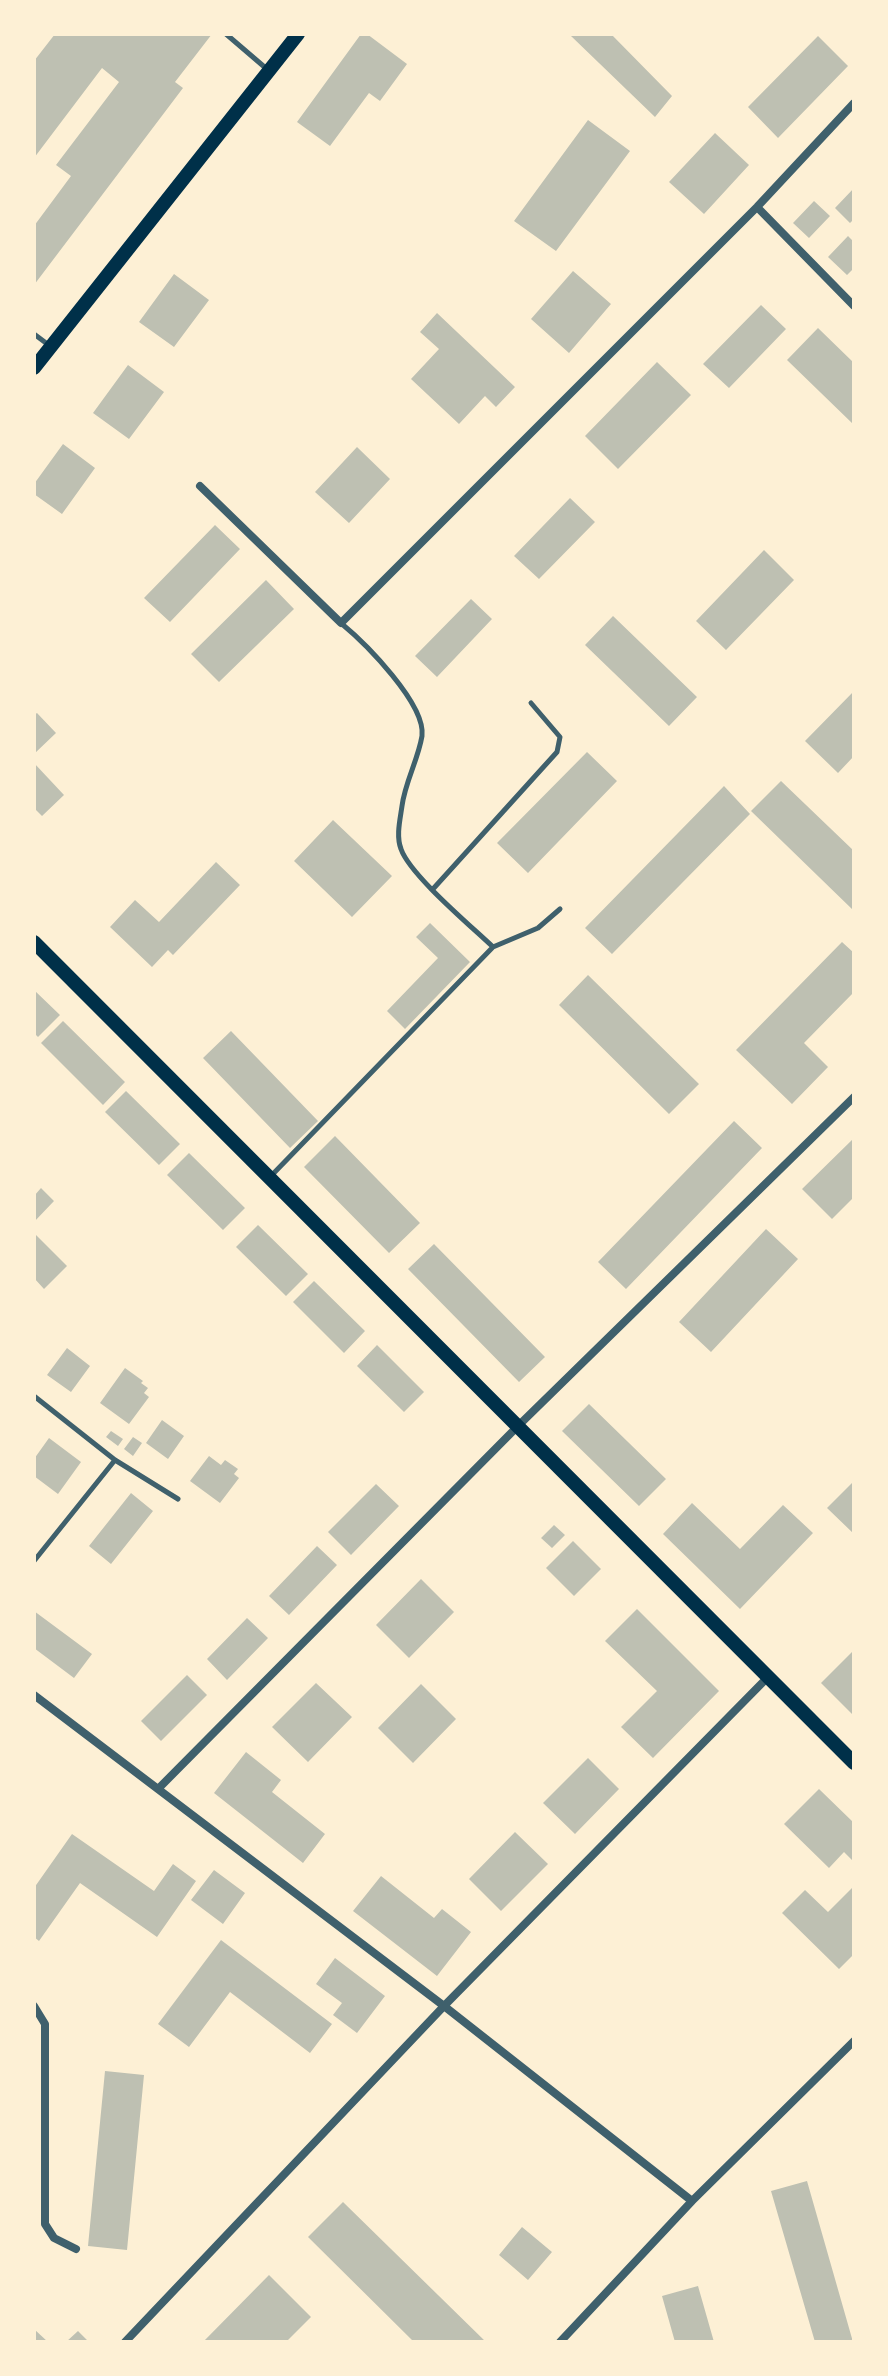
<!DOCTYPE html>
<style>
body{margin:0}
#map{position:relative;width:888px;height:2376px;overflow:hidden;background:#fdf0d5;font-family:Lato,sans-serif}
canvas{display:block}
.frame{position:absolute;inset:0;border:36px solid #fdf0d5;pointer-events:none}
</style>
<div id="map">
<canvas width="888" height="2376"></canvas>
<div class="frame"></div>
</div>
<script>
const context = document.querySelector('canvas').getContext('2d');
context.lineJoin = 'round';
function fillPath(path, color) { context.fillStyle = color; context.fill(path, 'evenodd'); }
function stroke(path, color, width, dash) { context.strokeStyle = color; context.lineWidth = width; context.lineCap = dash ? 'butt' : 'round'; context.setLineDash(dash || []); context.stroke(path); }
fillPath(new Path2D(`
 M55 34H212L175 82 183 88 34 285V226L71 176 56 165 119 82 102 68 34 158V61Z
 M361 34H367L407 64 380 101 369 93 330 146 297 122Z
 M572 34H611L672 96 655 117 571 36Z
 M818 36 848 66 778 138 748 107Z
 M588 120 630 151 556 251 514 221Z
 M715 133 749 165 704 214 669 182Z
 M854 188V219L850 223 835 208Z
 M814 201 830 216 809 238 793 223Z
 M848 236 854 242V268L847 275 828 257Z
 M573 271 611 304 569 353 531 319Z
 M174 274 209 300 174 347 139 322Z
 M761 305 786 329 729 388 703 364Z
 M437 313 515 387 496 407 485 396 459 424 411 379 439 349 420 332Z
 M818 328 854 363V425L787 360Z
 M657 362 691 395 618 469 585 436Z
 M128 365 164 392 129 439 93 413Z
 M63 444 95 468 62 514 34 494V484Z
 M357 447 390 479 349 523 315 492Z
 M570 498 595 522 539 579 514 556Z
 M215 525 240 549 170 622 144 598Z
 M764 550 794 580 726 650 696 621Z
 M266 580 294 609 219 682 191 654Z
 M471 599 492 619 437 677 415 656Z
 M613 616 697 697 669 726 585 645Z
 M854 691V756L838 773 805 741Z
 M37 713 56 733 34 754V715Z
 M587 752 617 781 528 873 497 843Z
 M34 763 64 795 42 816 34 808Z
 M781 781 854 851V911L751 811Z
 M724 786 750 814 612 954 585 928Z
 M333 820 392 876 352 917 294 861Z
 M216 862 240 885 173 955 168 950 152 967 110 927 135 900 159 922Z
 M430 923 470 962 405 1029 387 1011 438 958 416 937Z
 M842 942 854 953V992L804 1043 828 1067 792 1104 736 1050Z
 M588 975 699 1084 669 1114 559 1005Z
 M34 990 60 1015 38 1037 34 1033Z
 M63 1021 125 1082 103 1105 41 1043Z
 M231 1031 318 1121 290 1148 203 1058Z
 M126 1091 180 1144 159 1165 105 1112Z
 M734 1121 762 1148 626 1289 598 1262Z
 M335 1136 420 1223 389 1253 304 1167Z
 M854 1138V1197L832 1219 802 1189Z
 M189 1153 245 1208 223 1230 167 1175Z
 M41 1188 54 1201 34 1222V1196Z
 M258 1225 308 1274 286 1296 236 1247Z
 M766 1229 798 1259 711 1352 679 1322Z
 M34 1233 67 1266 44 1289 34 1278Z
 M434 1244 545 1357 519 1382 408 1269Z
 M314 1281 365 1331 344 1353 293 1302Z
 M377 1345 424 1392 404 1412 357 1366Z
 M67 1348 90 1366 71 1392 47 1375Z
 M125 1368 143 1381 141 1383 148 1388 144 1393 149 1397 129 1424 100 1403Z
 M589 1404 666 1479 639 1506 562 1431Z
 M162 1420 184 1436 168 1459 146 1443Z
 M111 1431 123 1439 118 1446 106 1437Z
 M133 1437 142 1443 133 1456 124 1449Z
 M49 1438 81 1462 58 1494 34 1476V1459Z
 M209 1456 221 1465 225 1460 238 1469 234 1474 239 1478 220 1503 190 1481Z
 M854 1481V1534L827 1508Z
 M376 1484 399 1506 351 1555 328 1532Z
 M131 1493 153 1511 111 1564 89 1546Z
 M692 1503 740 1549 783 1505 813 1533 740 1609 663 1534Z
 M554 1525 565 1535 552 1548 541 1538Z
 M573 1541 601 1569 574 1596 546 1568Z
 M317 1546 337 1565 289 1615 269 1596Z
 M421 1579 454 1612 409 1658 376 1625Z
 M637 1609 719 1691 653 1758 621 1727 657 1691 605 1641Z
 M34 1611 92 1654 74 1678 34 1648Z
 M247 1618 268 1638 227 1680 207 1659Z
 M854 1650V1716L821 1683Z
 M187 1675 207 1695 161 1741 141 1721Z
 M316 1683 352 1717 308 1762 272 1727Z
 M421 1684 456 1719 413 1763 378 1728Z
 M246 1752 281 1780 272 1792 325 1834 303 1863 214 1793Z
 M588 1758 619 1789 575 1834 543 1803Z
 M819 1789 854 1823V1862L844 1852 829 1868 784 1824Z
 M515 1832 548 1864 501 1911 469 1879Z
 M72 1834 154 1891 173 1864 196 1881 157 1937 80 1883 39 1941 34 1937V1888Z
 M214 1870 245 1893 223 1924 191 1900Z
 M381 1876 434 1918 442 1909 471 1932 437 1976 353 1911Z
 M854 1886V1954L839 1969 782 1913 805 1890 828 1912Z
 M221 1940 332 2024 310 2053 230 1992 189 2047 158 2024Z
 M335 1958 385 1996 357 2033 333 2015 342 2003 316 1984Z
 M105 2071 144 2075 127 2250 88 2246Z
 M807 2181 853 2342H815L771 2191Z
 M343 2202 486 2342H414L308 2237Z
 M522 2227 552 2252 528 2280 499 2255Z
 M269 2275 311 2317 286 2342H203Z
 M698 2286 714 2342H675L662 2296Z
 M34 2329 48 2342H34Z
 M78 2331 89 2342H66Z`), '#bec0b2');
stroke(new Path2D(`
 M226 34 268 70
 M34 334 50 346
 M342 624C365 643 426 704 422 736 418 760 405 782 402 806 400 820 396 836 401 849 410 875 471 926 493 947
 M433 889 557 752 560 737 531 703
 M270 1177 493 947 538 928 560 909
 M34 1396 115 1460 178 1499
 M34 1561 115 1460`), '#3f606c', 5);
stroke(new Path2D(`
 M757 207 854 306
 M200 486 341 623 757 207 854 103
 M34 1695 444 2006 692 2201
 M158 1789 518 1426 854 1097
 M34 2006 45 2024V2224L54 2238 76 2249
 M125 2342 444 2006 768 1677
 M560 2342 692 2201 854 2041`), '#3f606c', 8);
stroke(new Path2D(`
 M34 368 298 34
 M34 942 854 1763`), '#003049', 14);
</script>
